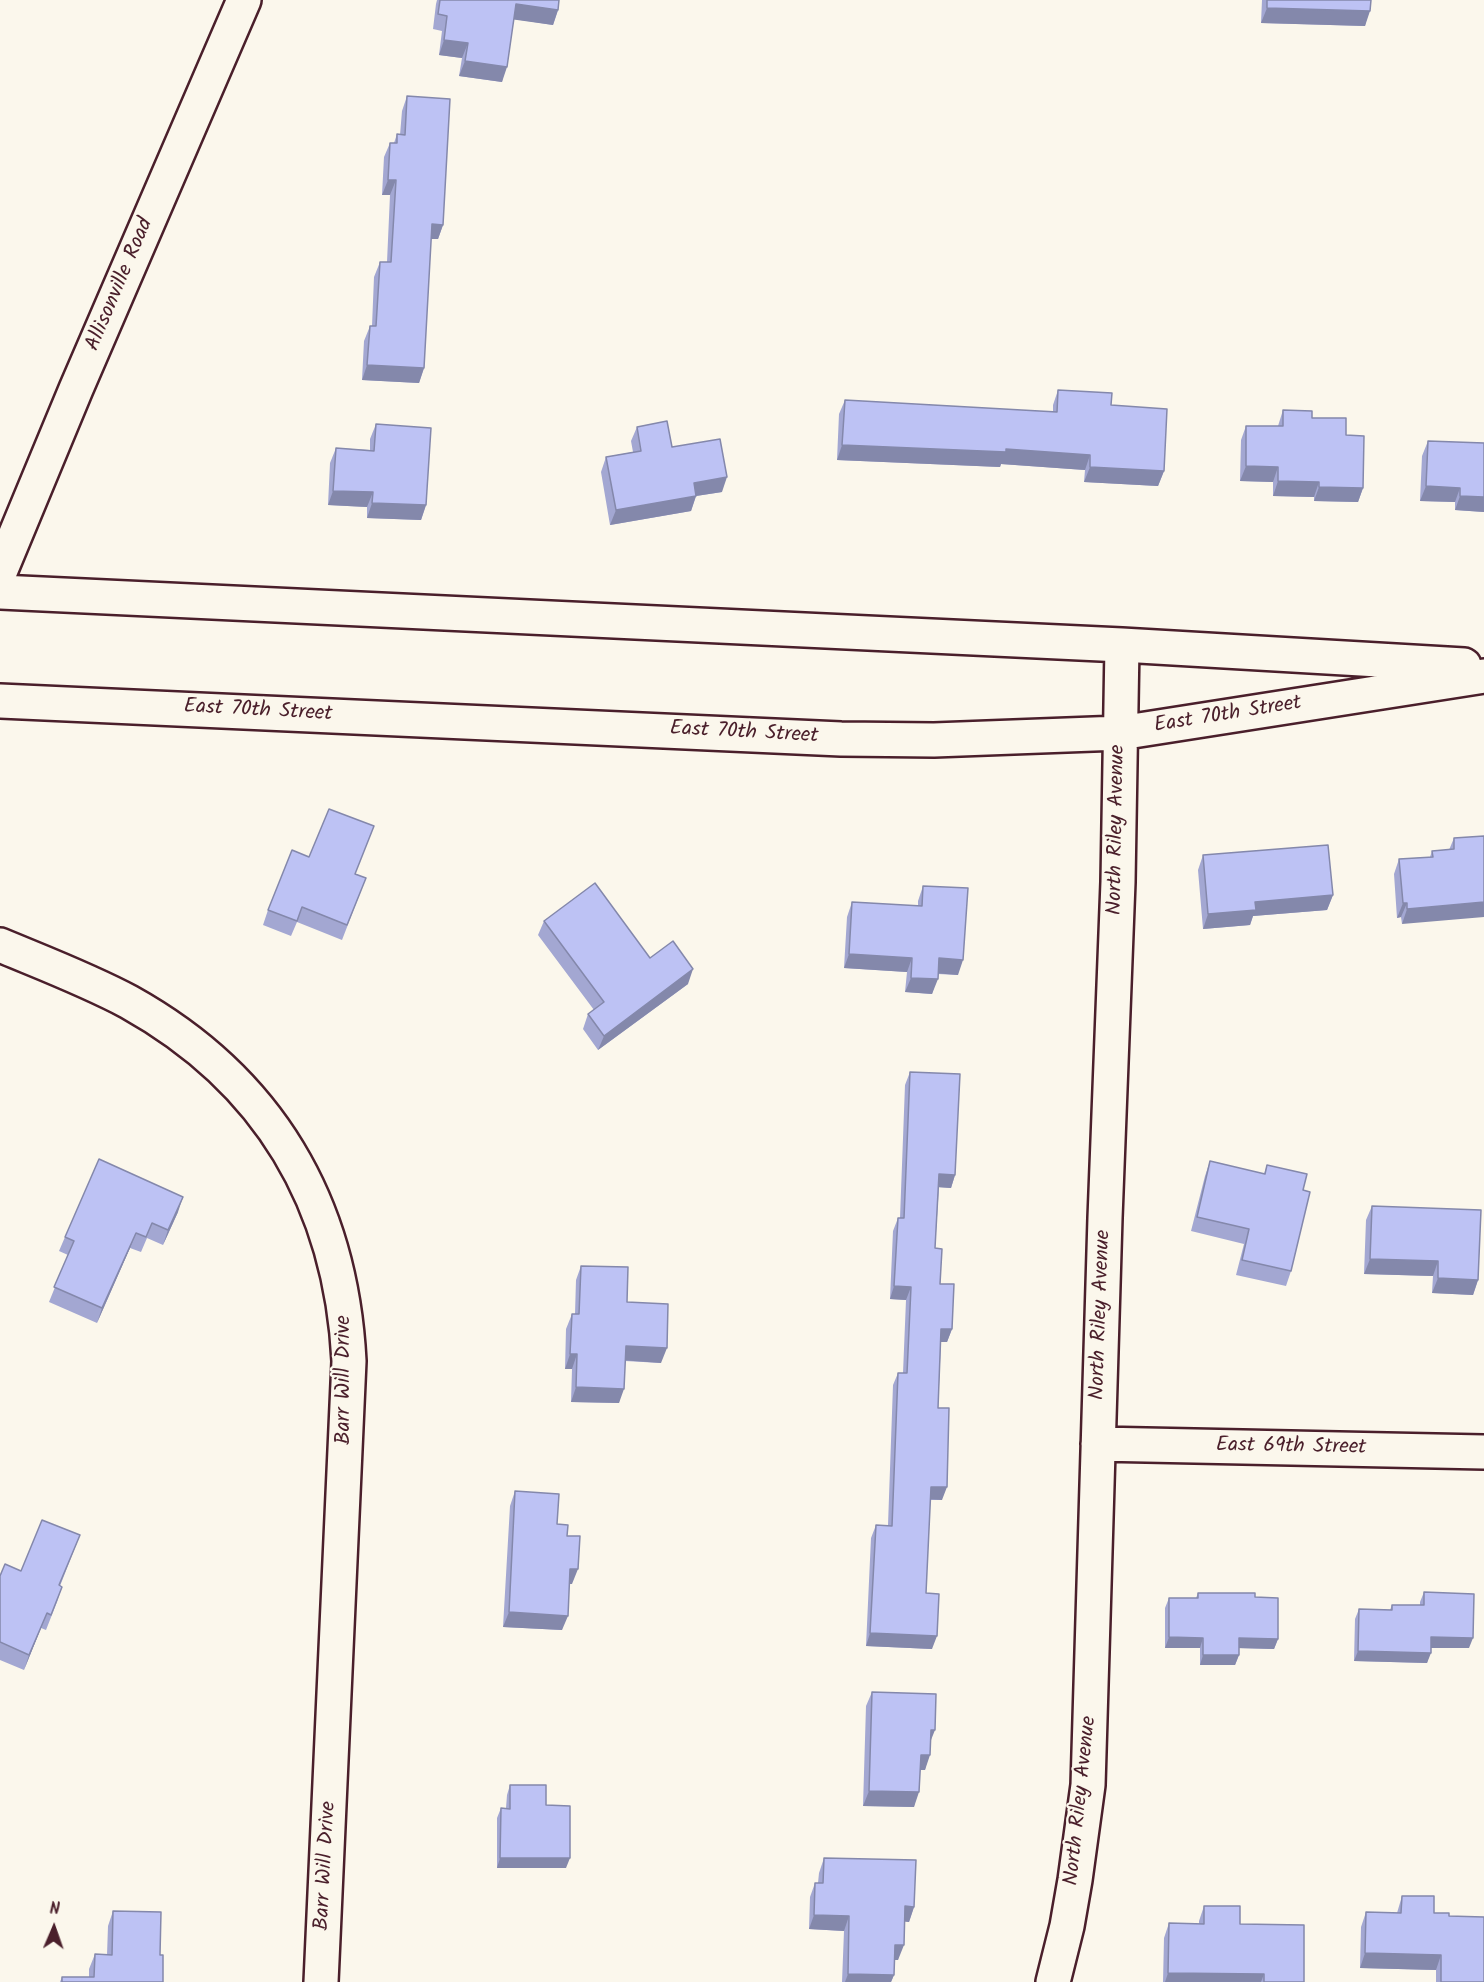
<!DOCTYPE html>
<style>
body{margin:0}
#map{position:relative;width:1484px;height:1982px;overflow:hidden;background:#fbf7ec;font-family:Kalam,sans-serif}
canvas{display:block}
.north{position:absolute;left:24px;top:1898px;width:60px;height:60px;-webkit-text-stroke:4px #fbf7ec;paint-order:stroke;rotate:2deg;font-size:16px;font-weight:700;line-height:24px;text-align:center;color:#4a1f2b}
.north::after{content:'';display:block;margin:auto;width:21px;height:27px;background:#4a1f2b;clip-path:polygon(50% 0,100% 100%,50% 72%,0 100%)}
</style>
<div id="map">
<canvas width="1484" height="1982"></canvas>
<div class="north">N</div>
</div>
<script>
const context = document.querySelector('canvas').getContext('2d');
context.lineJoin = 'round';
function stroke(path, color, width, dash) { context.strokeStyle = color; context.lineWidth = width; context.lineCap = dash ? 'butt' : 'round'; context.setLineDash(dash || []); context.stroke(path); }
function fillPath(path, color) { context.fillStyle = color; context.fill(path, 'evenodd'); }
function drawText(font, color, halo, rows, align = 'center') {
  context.font = font + ' Kalam,sans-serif'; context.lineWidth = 4.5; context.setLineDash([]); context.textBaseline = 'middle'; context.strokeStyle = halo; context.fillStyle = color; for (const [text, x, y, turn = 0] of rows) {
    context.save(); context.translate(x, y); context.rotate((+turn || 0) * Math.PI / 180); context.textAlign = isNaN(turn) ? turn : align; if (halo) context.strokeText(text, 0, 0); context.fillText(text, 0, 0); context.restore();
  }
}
const street = new Path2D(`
 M0 592 1122 645 1464 665
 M0 701 841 739 934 740 1120 733 1484 676
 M0 945C43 963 88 980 129 1002 269 1080 341 1203 349 1361L321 1982
 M1098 1444 1484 1452
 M1053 1982 1067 1926 1075 1880 1088 1785 1105 1218 1118 882 1122 645`);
const secondary = new Path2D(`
 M0 572 76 389 244 0`);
stroke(street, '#4a1f2b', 38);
stroke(secondary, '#4a1f2b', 38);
stroke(street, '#fbf7ec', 33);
stroke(secondary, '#fbf7ec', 33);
fillPath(new Path2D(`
 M437 0H559L558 10 553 25 514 19 502 82 459 76 462 58 439 55 442 31 433 29 436 4Z
 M1262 0H1371L1365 26 1261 23Z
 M407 96 443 225 438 239H431L424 368 419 383 362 380 364 341 370 326H372L374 277 380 262H387L390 195H382L384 157 390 143H394L397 134 400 135 402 111Z
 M1058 390 1111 405 1164 471 1158 486 1084 482 1085 470 1001 464 1000 467 837 460 839 414 845 400 1053 412V405Z
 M1283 410 1312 418 1346 435 1363 488 1358 502 1314 501V497L1273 496V482L1240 481 1241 440 1246 426H1278Z
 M376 424 426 505 421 520 367 518V507L328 505 330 463 336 448 370 450V439Z
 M637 427 672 447 722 492 696 496 691 511 610 525 601 472 606 457 633 452 631 441Z
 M1428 441 1484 443V512L1455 510V502L1420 501 1422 456Z
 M1484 836 1402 924 1401 917 1397 918 1394 874 1399 859 1430 857 1432 851 1449 850 1454 838Z
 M1203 855 1333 895 1327 910 1253 916 1250 925 1203 929 1198 870Z
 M356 874 366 878 342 940 297 922 291 936 263 925 268 910Z
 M923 886 958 975 938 974 932 994 905 992 907 972 844 968 847 917 852 902 918 906V901Z
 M544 921 650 958 688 984 598 1050 583 1029 588 1014 594 1010 538 935Z
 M910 1072 955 1175 951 1188 939 1187 935 1248 940 1284 952 1329 947 1342H941L938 1408 942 1500H930L926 1593 932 1649 866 1646 871 1538 876 1525H888L893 1385 898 1373H903L906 1300 890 1299 893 1231 898 1218H900L905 1085Z
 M1210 1161 1264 1174 1267 1165 1303 1190 1291 1271 1286 1286 1236 1275 1244 1244 1191 1231 1205 1176Z
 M1372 1206 1478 1280 1473 1295 1432 1293 1433 1276 1364 1274 1366 1220Z
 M178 1212 163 1245 147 1238 141 1252 130 1248 97 1323 49 1302 68 1255 59 1251 65 1237Z
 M581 1266 627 1302 661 1363 625 1361 619 1403 571 1402 572 1369H565L566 1329 572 1314H575L576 1280Z
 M515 1491 557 1524 567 1536 572 1584H569L562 1630 503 1627 510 1506Z
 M80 1535 60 1586 62 1587 57 1602 46 1630 41 1628 24 1670 0 1660V1576L21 1571Z
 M1424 1592 1469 1648H1431L1427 1663 1354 1661 1355 1619 1359 1609 1390 1610 1392 1605H1420V1602Z
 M1198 1593 1255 1597 1278 1639 1274 1649 1239 1648V1655L1235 1665H1200V1648H1165V1608L1169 1598H1196Z
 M872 1692 931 1741 925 1770H920L914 1807 863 1806 866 1706Z
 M510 1785 546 1805 566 1868H497V1818L501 1808H506L507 1795Z
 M824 1858 914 1907 909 1922 904 1921 898 1960H894V1975L891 1982H842L844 1931 809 1929 810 1897 815 1883H818L819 1873Z
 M1402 1896 1434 1913 1449 1916 1484 1982H1436V1970L1360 1968 1361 1927 1366 1912 1397 1913Z
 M1204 1906 1240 1924 1304 1982H1163L1164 1938 1169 1923 1199 1924V1921Z
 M113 1911 160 1955 163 1982H60L62 1977H89V1969L95 1954 107 1955 108 1926Z`), '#a3a7d2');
fillPath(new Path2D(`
 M516 4 558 10 553 25 510 19Z
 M1267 8 1370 11 1365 26 1261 23Z
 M444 40 468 43 462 58 439 55Z
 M465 61 507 67 502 82 459 76Z
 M388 180H396L390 195H382Z
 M432 224 443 225 438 239H427Z
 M367 365 424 368 419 383 362 380Z
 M842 445 1006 449 1090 455 1085 470 1001 464 1000 467 837 460Z
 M1246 466 1278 467 1273 482 1240 481Z
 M1090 467 1164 471 1158 486 1084 482Z
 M727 477 722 492 696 496 691 511 610 525 616 510 694 483Z
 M1278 481 1319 482 1314 497 1273 496Z
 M1426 486 1460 488 1455 502 1420 501Z
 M1319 487 1363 488 1358 502 1314 501Z
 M333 491 373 492 367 507 328 505Z
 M1460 496 1484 497V512L1455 510Z
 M372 503 426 505 421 520 367 518Z
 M1333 895 1327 910 1253 916 1250 925 1203 929 1208 914 1255 902Z
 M1484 902V917L1402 924 1407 909Z
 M1403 903H1407L1401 917 1397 918Z
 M849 954 912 958 907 972 844 968Z
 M939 958 963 960 958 975 933 973Z
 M693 969 688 984 598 1050 604 1036Z
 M911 978 938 979 932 994 905 992Z
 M939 1174 955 1175 951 1188 935 1187Z
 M183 1197 178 1212 163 1245 168 1230Z
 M136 1233 130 1248 97 1323 102 1308Z
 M1370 1259 1438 1261 1433 1276 1364 1274Z
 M1438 1278 1478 1280 1473 1295 1432 1293Z
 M894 1286 911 1287 906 1300 890 1299Z
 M941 1329H952L947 1342H936Z
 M626 1346 667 1348 661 1363 620 1360Z
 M570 1354H577L572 1369H565Z
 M576 1387 624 1389 619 1403 571 1402Z
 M931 1487H947L942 1500 926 1499Z
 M570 1569H578L572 1584H565Z
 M509 1612 568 1616 562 1630 503 1627Z
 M47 1613 41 1628 24 1670 29 1655Z
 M870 1633 937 1636 932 1649 866 1646Z
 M1169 1637 1203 1638 1200 1648H1165Z
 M1431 1637 1473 1638 1469 1648H1427Z
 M1239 1638 1278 1639 1274 1649 1235 1648Z
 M1358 1651 1431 1653 1427 1663 1354 1661Z
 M1203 1655H1239L1235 1665H1200Z
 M931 1730H935L929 1745Z
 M921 1755H930L925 1770H915Z
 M869 1791 919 1792 914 1807 863 1806Z
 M500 1858H570L566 1868H497Z
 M905 1906 914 1907 909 1922 899 1921Z
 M814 1915 849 1916 844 1931 809 1929Z
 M895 1945H904L898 1960H889Z
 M1365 1953 1441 1955 1436 1970 1360 1968Z
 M1168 1973 1264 1974 1261 1982H1165Z
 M848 1974 894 1975 891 1982H845Z`), '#8488ab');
const building = new Path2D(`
 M440 0H559L558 10 516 4 507 67 465 61 468 43 444 40 447 16 438 14Z
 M1267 0H1371L1370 11 1267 8Z
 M407 96 450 99 443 225 432 224 424 368 367 365 370 326H376L380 262H391L396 180H388L390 143H397V134L405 135Z
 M1058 390 1112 393 1111 405 1167 409 1164 471 1090 467V455L1006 449V452L842 445 845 400 1057 412Z
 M1283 410 1312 411V418H1346V435L1364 436 1363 488 1319 487V482L1278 481V467L1246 466V426H1283Z
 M667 421 672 447 720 439 727 477 694 483 696 496 616 510 606 457 641 451 637 427Z
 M376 424 431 428 426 505 372 503 373 492 333 491 336 448 374 451Z
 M1428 441 1484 443V497L1460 496V488L1426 486Z
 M329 809 374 826 355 874 366 878 347 925 302 907 297 921 268 910 292 850 309 857Z
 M1484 836V902L1407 909V903H1403L1399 859 1433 857 1432 851 1454 849V838Z
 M1328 845 1333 895 1255 902 1256 910 1208 914 1203 855Z
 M595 883 650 958 673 941 693 969 604 1036 588 1014 604 1002 544 921Z
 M923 886 968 888 963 960 939 958 938 979 911 978 912 958 849 954 852 902 922 906Z
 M910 1072 960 1074 955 1175 939 1174 935 1248 942 1249 940 1284H954L952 1329H941L938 1408H949L947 1487H931L926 1593 939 1594 937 1636 870 1633 876 1525 892 1526 898 1373H907L911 1287 894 1286 898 1218H904Z
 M99 1159 183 1197 168 1230 152 1223 146 1237 136 1233 102 1308 54 1287 74 1241 65 1237Z
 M1210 1161 1265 1174 1267 1165 1307 1174 1303 1190 1310 1192 1291 1271 1242 1260 1249 1229 1197 1217Z
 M1372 1206 1481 1210 1478 1280 1438 1278V1261L1370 1259Z
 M581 1266 628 1267 627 1302 668 1304 667 1348 626 1346 624 1389 576 1387 577 1354H570L572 1314H579Z
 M515 1491 559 1494 557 1524 568 1525 567 1536H580L578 1569H570L568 1616 509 1612Z
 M42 1520 80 1535 59 1585 62 1587 51 1615 47 1613 29 1655 0 1642V1576L5 1564 21 1571Z
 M1424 1592 1474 1594 1473 1638 1431 1637V1653L1358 1651 1359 1609 1392 1610V1605H1424Z
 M1198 1593H1255V1597L1278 1598V1639L1239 1638V1655H1203V1638L1169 1637V1598H1198Z
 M872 1692 936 1694 935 1730H931L930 1755H921L919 1792 869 1791Z
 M510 1785H546V1805L570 1806V1858H500L501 1808 510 1809Z
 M824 1858 916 1860 914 1907 905 1906 904 1945H895L894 1975 848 1974 849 1916 814 1915 815 1883H823Z
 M1402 1896H1434V1913H1449V1916L1484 1917V1982H1441V1955L1365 1953 1366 1912 1401 1913Z
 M1204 1906H1240V1924L1304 1925V1982H1264V1974L1168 1973 1169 1923 1204 1924Z
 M113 1911 161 1912 160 1955H163V1982H62V1977H94L95 1954 112 1955Z`);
fillPath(building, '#bdc2f4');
stroke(building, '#8488ab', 1.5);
drawText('21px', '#4a1f2b', '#fbf7ec', [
 ["Allisonville Road",121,285,-67],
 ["East 70th Street",258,712,3],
 ["East 70th Street",1228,716,-9],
 ["East 70th Street",744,734,3],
 ["North Riley Avenue",1118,830,-89],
 ["North Riley Avenue",1102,1315,-88],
 ["Barr Will Drive",345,1380,-90],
 ["East 69th Street",1291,1448,1],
 ["North Riley Avenue",1082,1801,-84],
 ["Barr Will Drive",327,1866,-87]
]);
</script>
